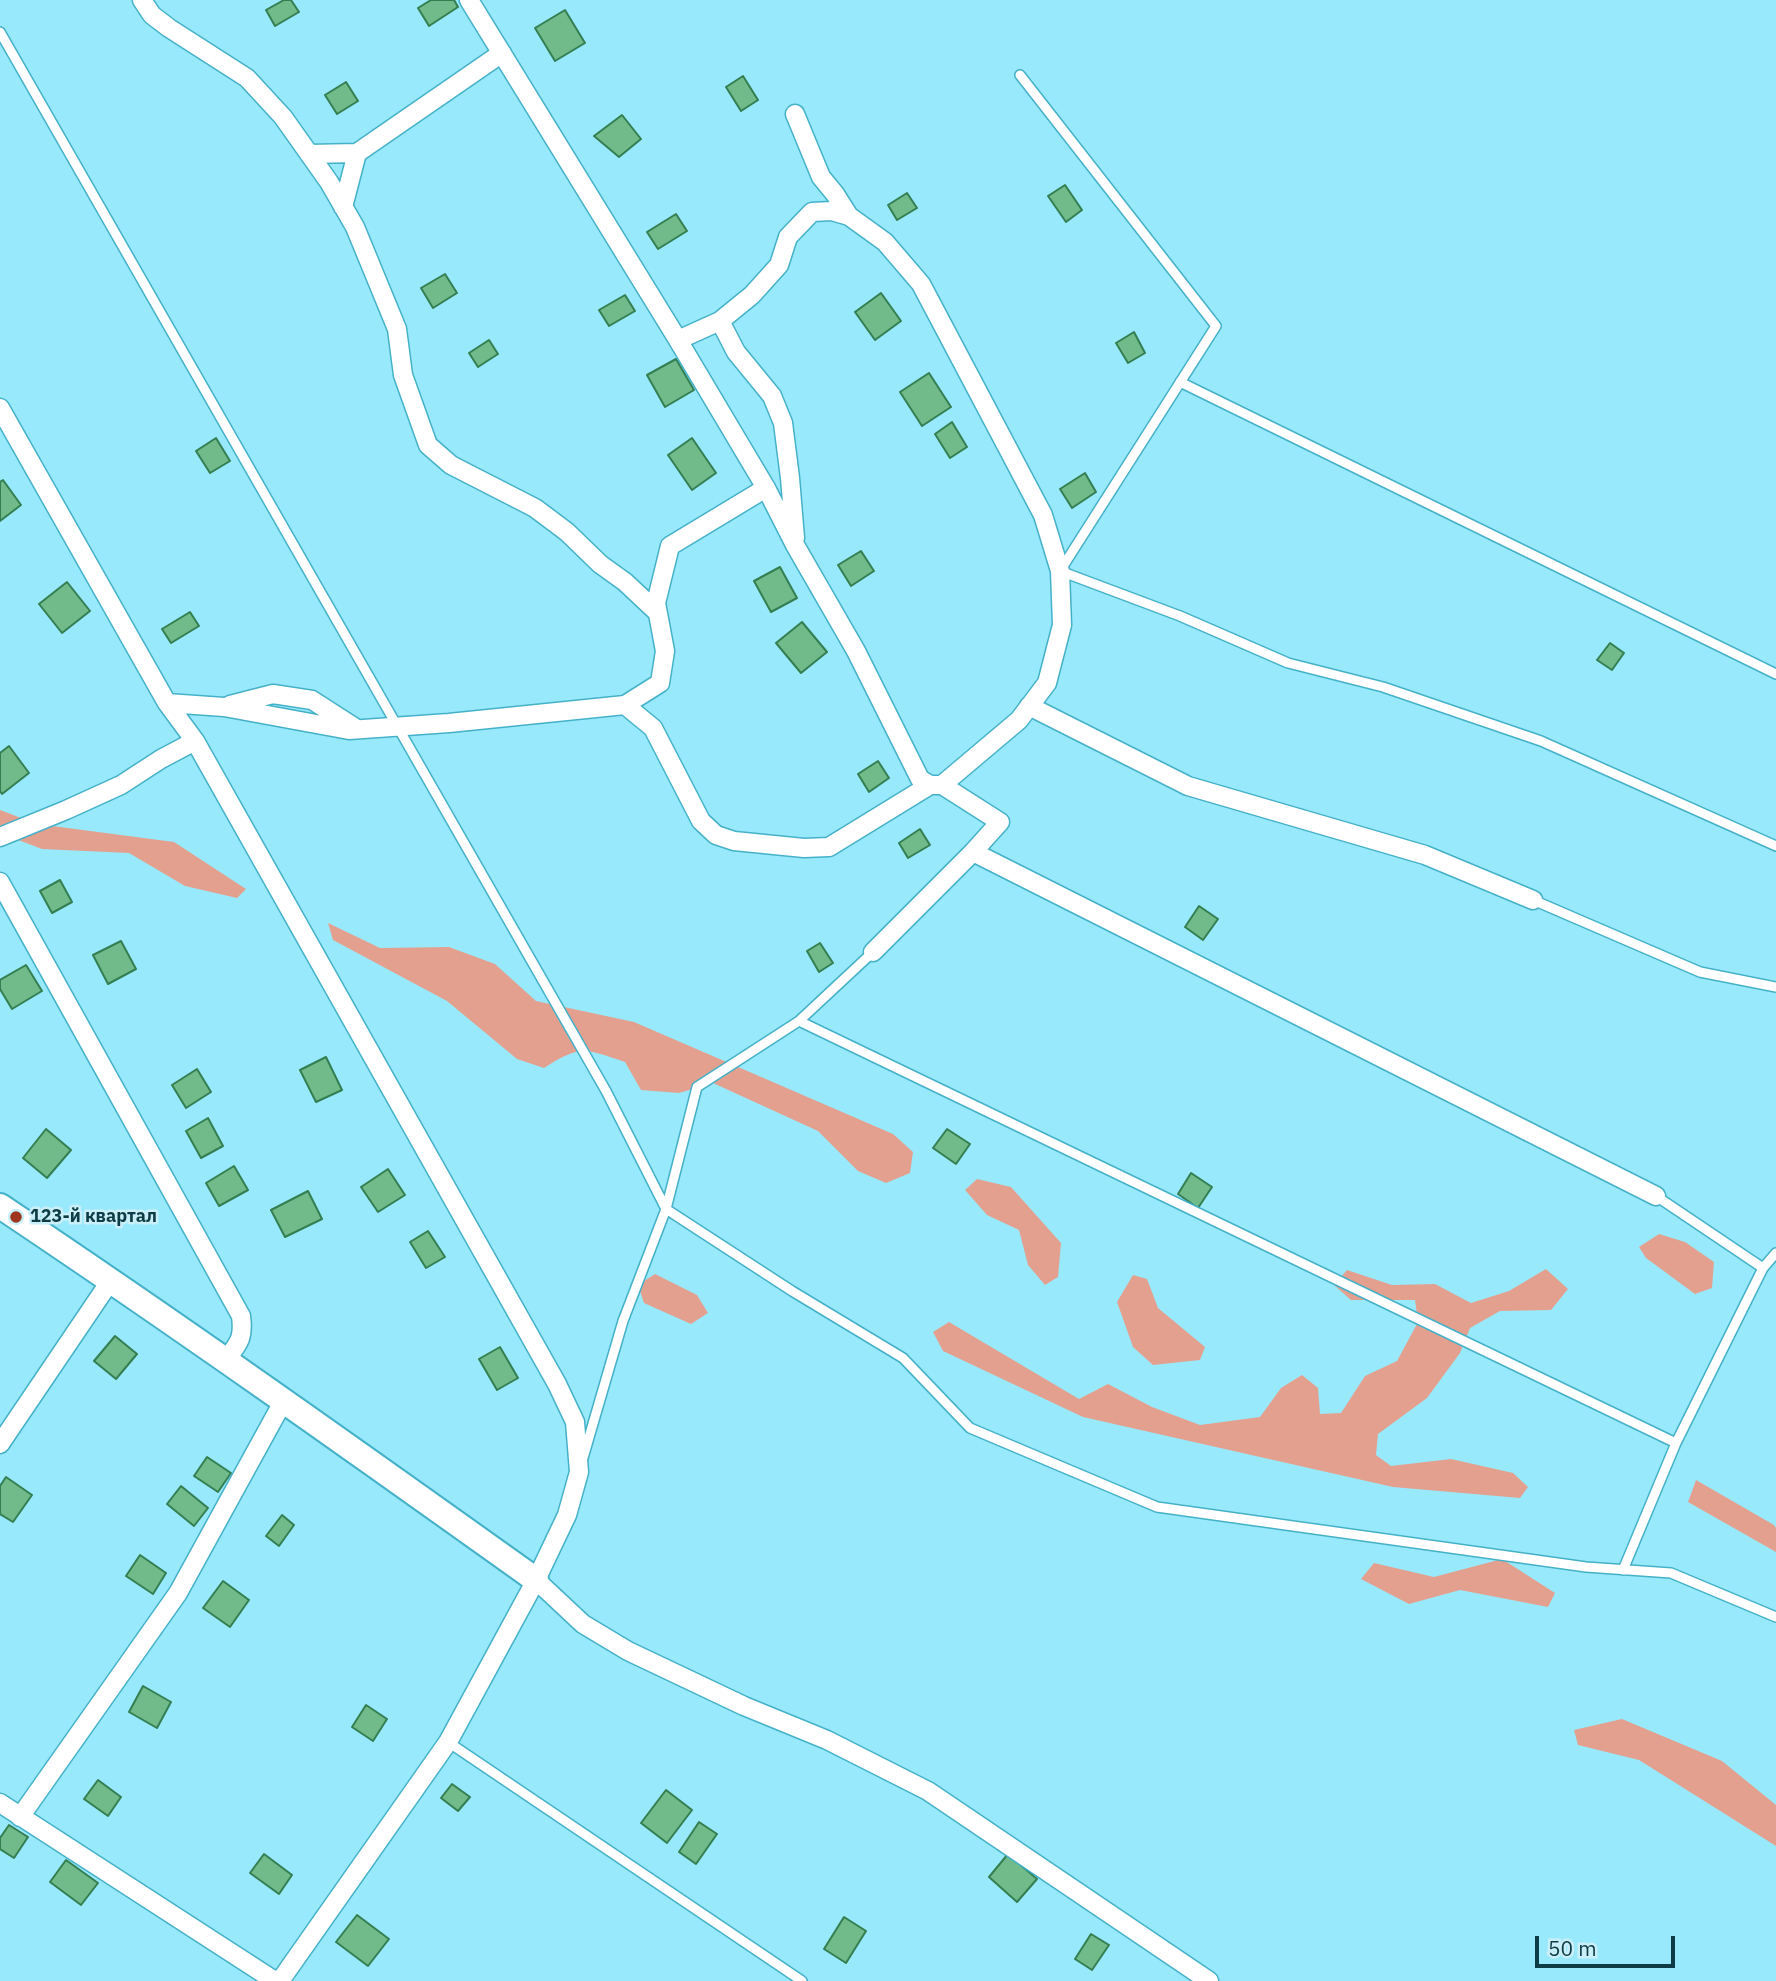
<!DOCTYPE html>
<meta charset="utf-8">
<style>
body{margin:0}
#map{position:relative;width:1776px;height:1981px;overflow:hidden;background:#99e9fc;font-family:"IBM Plex Sans",sans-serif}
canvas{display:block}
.scale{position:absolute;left:1535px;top:1936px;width:140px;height:32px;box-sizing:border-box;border:4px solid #0d3c46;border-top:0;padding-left:9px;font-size:21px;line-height:24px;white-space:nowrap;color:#0d3c46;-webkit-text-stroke:5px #caeff9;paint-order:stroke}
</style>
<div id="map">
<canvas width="1776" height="1981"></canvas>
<div class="scale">50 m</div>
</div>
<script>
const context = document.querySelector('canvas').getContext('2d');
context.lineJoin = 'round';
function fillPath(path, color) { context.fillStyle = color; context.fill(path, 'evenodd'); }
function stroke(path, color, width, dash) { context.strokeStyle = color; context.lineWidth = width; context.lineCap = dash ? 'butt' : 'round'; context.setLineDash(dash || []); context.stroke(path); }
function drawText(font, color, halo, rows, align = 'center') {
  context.font = font + ' "IBM Plex Sans",sans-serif'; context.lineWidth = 5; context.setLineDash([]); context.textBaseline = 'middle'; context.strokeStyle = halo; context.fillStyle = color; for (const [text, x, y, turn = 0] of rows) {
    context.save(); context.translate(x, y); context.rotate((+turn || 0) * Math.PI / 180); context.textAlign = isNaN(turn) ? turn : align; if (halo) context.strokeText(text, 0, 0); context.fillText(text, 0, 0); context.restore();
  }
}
fillPath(new Path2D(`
 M0 810 37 824 174 842 246 889 237 898 185 886 129 853 42 849 0 833Z
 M328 923 380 948 449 947 495 964 536 1001 634 1022 893 1134 913 1152 910 1173 886 1183 858 1171 818 1131 713 1083 679 1093 641 1090 625 1062C584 1049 582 1044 544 1068L517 1059 447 1001 333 940Z
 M977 1179 1011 1187 1061 1243 1058 1277 1045 1285 1028 1265 1019 1230 987 1215 965 1190Z
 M1659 1234 1685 1242 1714 1262 1712 1288 1695 1294 1646 1258 1639 1247Z
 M1546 1269 1568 1289 1551 1310 1500 1311 1470 1328 1460 1353 1427 1398 1378 1434 1376 1455 1391 1466 1451 1459 1513 1473 1528 1487 1520 1498 1393 1487 1083 1417 943 1351 933 1332 949 1322 1079 1399 1108 1384 1152 1407 1200 1425 1260 1417 1281 1388 1302 1375 1318 1388 1320 1414 1341 1413 1365 1376 1397 1361 1418 1322 1415 1300H1351L1334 1285 1347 1270 1392 1285 1435 1284 1471 1303 1509 1291Z
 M655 1274 697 1295 708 1313 691 1324 644 1303 638 1285Z
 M1133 1275 1147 1279 1158 1308 1205 1347 1200 1360 1153 1365 1133 1347 1117 1302Z
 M1696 1480 1774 1525 1776 1528V1552L1688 1502Z
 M1502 1559 1555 1593 1548 1607 1460 1590 1409 1604 1361 1579 1374 1563 1434 1577Z
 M1622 1719 1722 1761 1776 1805V1846L1639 1760 1578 1745 1574 1730Z`), '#e4a08f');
const building = new Path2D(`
 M284 0H291L299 12 275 26 266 10Z
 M431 0H454L458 7 429 26 418 8Z
 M565 10 585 43 555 61 535 28Z
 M743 76 758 100 741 111 726 87Z
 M346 82 358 101 337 114 325 95Z
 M622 115 641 139 619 157 594 136Z
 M1065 185 1082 210 1066 222 1048 196Z
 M907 193 917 208 897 220 888 205Z
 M676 214 687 231 658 249 647 232Z
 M445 274 457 293 433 308 421 288Z
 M881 293 901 321 875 340 855 312Z
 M625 295 635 311 609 326 599 310Z
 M1134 332 1145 353 1128 363 1116 343Z
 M489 340 498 354 478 367 469 353Z
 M676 359 694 390 665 407 647 375Z
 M929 373 951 407 922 426 900 392Z
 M952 422 967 447 950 458 935 434Z
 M216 438 230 461 210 473 196 451Z
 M692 438 716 473 692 490 668 455Z
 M1085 473 1096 492 1072 508 1060 489Z
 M3 480 21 505 0 521V482Z
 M861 551 874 571 851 586 838 565Z
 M780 567 797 598 771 612 754 581Z
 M67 582 90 611 62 633 39 604Z
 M190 612 199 626 171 643 162 629Z
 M802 622 827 652 801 673 776 643Z
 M1610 643 1624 653 1612 670 1597 660Z
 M9 746 29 773 2 794 0 791V753Z
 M878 761 889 778 869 792 858 774Z
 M920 829 930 845 908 858 899 843Z
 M60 880 72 902 52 913 40 891Z
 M1199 906 1218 919 1203 940 1185 927Z
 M121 941 136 969 108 984 93 955Z
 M820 943 833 963 819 972 807 951Z
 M26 965 42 991 12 1009 0 989V980Z
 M326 1057 342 1090 316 1102 300 1070Z
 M197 1069 211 1092 186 1108 172 1085Z
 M208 1118 223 1146 201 1158 186 1131Z
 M46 1129 71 1150 47 1178 23 1158Z
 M947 1129 970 1144 956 1164 933 1148Z
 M234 1166 248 1190 219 1206 206 1183Z
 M388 1169 405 1195 378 1212 361 1187Z
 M1191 1173 1212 1187 1198 1208 1178 1194Z
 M308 1191 322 1219 285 1237 271 1210Z
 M428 1231 445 1257 426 1268 410 1242Z
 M115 1336 137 1354 116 1379 94 1361Z
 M500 1347 518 1378 497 1390 479 1359Z
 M207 1457 231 1473 218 1492 194 1476Z
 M6 1477 32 1495 13 1522 0 1514V1486Z
 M181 1486 208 1508 194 1526 167 1504Z
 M282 1515 294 1525 279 1546 266 1536Z
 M140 1555 166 1573 153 1594 126 1576Z
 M223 1581 249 1600 230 1627 203 1608Z
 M143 1686 171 1702 157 1728 129 1712Z
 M366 1705 387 1719 373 1741 352 1727Z
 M98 1780 121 1797 108 1816 84 1799Z
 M452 1784 470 1797 458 1811 441 1798Z
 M666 1790 692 1810 667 1843 641 1823Z
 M699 1822 717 1834 696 1864 679 1852Z
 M9 1825 28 1837 14 1858 0 1849V1838Z
 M264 1854 292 1875 279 1894 250 1873Z
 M1008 1854 1037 1879 1017 1902 989 1877Z
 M66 1860 98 1883 81 1905 50 1882Z
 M357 1915 389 1939 368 1966 336 1942Z
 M844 1917 866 1931 846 1963 824 1949Z
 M1091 1934 1109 1945 1092 1970 1075 1959Z`);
fillPath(building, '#71bb8b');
stroke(building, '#347f52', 2);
const lane = new Path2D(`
 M0 32 606 1091 666 1209 792 1291 903 1358 970 1428 1157 1507 1586 1567 1671 1573 1776 1617
 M1020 75 1216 326 1060 571 1180 616 1288 663 1383 687 1541 741 1776 846
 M1180 382 1776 674
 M1533 900 1700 972 1776 987
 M799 1021 1676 1443
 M1763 1268 1776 1253
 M583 1458 623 1321 666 1209 697 1087 799 1021 873 952
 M1623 1570 1676 1443 1763 1268 1656 1196
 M448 1742 802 1981`);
const street = new Path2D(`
 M142 0 152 15 169 28 247 78 283 117 329 182 355 227 397 329 403 375 428 445 451 465 535 508 567 532 600 564 625 582 657 612
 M469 0 678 340 766 488 795 545 856 651 920 779 930 785H942L1019 720 1047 683 1062 625 1060 571 1043 515 921 284 885 242 849 216 835 194 821 177 795 114
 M309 154 357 153 502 53
 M343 207 357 153
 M720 321 736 352 772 396 783 423 790 478 795 538
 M678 340 720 321 752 295 779 265 788 237 812 212 832 211 849 216
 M0 408 167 703 195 741 557 1384 575 1422 579 1472 567 1515 536 1580 448 1742 280 1981
 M167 703 224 707 349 730 449 723 625 705 660 683 665 651 656 603 670 546 766 488
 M230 705 273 694 312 700 354 727
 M625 705 653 728 701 821 716 835 734 841 804 848 829 847 930 785
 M1029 706 1188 786 1425 855 1533 900
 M0 837 66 810 121 785 161 759 195 741
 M973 852 1656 1196
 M0 882 241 1316C244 1338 239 1343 226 1360
 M873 952 973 852 1000 822 942 785
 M0 1444 111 1280
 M536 1580 583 1624 628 1651 744 1706 827 1740 928 1791 1209 1981
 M0 1803 275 1981
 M20 1817 178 1593 284 1400`);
const secondary = new Path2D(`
 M0 1206C181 1327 358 1453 536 1580`);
stroke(lane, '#44b1c8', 12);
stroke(street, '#44b1c8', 21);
stroke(secondary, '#44b1c8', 28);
stroke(lane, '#fff', 9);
stroke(street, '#fff', 18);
stroke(secondary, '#fff', 24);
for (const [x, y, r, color] of [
 [16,1217,7,"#9e351d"]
]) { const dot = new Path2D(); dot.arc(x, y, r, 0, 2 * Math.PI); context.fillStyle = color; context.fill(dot); stroke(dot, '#caeff9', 2.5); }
drawText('bold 18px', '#0d3c46', '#caeff9', [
 ["123-й квартал",30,1217]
], 'left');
</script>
